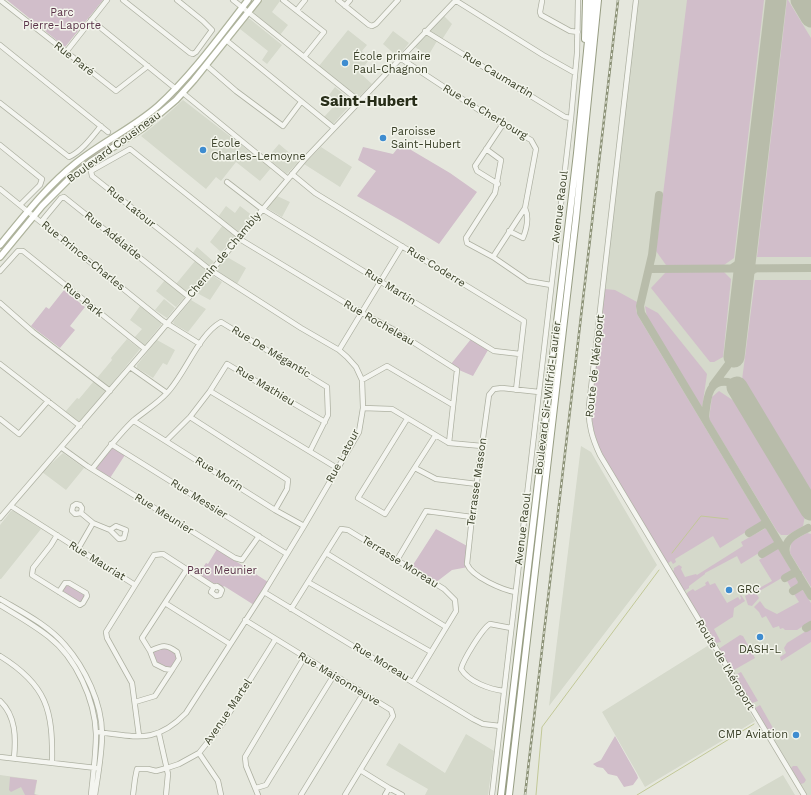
<!DOCTYPE html>
<meta charset="utf-8">
<style>
body{margin:0}
canvas{display:block;background:#e5e7dd}
</style>
<canvas width="811" height="795"></canvas>
<script>
const context = document.querySelector('canvas').getContext('2d');
context.lineJoin = 'round';
function fillPath(path, color) { context.fillStyle = color; context.fill(path, 'evenodd'); }
function stroke(path, color, width, dash) { context.strokeStyle = color; context.lineWidth = width; context.lineCap = dash ? 'butt' : 'round'; context.setLineDash(dash || []); context.stroke(path); }
function drawText(font, color, halo, rows, align = 'center') {
  context.font = font + ' "Work Sans",sans-serif'; context.lineWidth = 3; context.setLineDash([]); context.textBaseline = 'middle'; context.strokeStyle = halo; context.fillStyle = color; for (const [text, x, y, turn = 0] of rows) {
    context.save(); context.translate(x, y); context.rotate((+turn || 0) * Math.PI / 180); context.textAlign = isNaN(turn) ? turn : align; if (halo) context.strokeText(text, 0, 0); context.fillText(text, 0, 0); context.restore();
  }
}
fillPath(new Path2D(`
 M263 0H279L280 1 272 12 288 25 280 35 254 13 253 12Z
 M638 0H811V795H807L763 723 600 450 591 409Z
 M444 16 452 24 443 38 437 41 428 56 415 47Z
 M248 19H250L282 45 267 64 262 60 268 51 240 29Z
 M348 30 367 45 362 51 370 59 359 72 372 84 360 96H357L319 66Z
 M393 31 409 43 398 57 383 44Z
 M335 87 353 102 333 124 324 117 337 103 329 95Z
 M183 100 271 168 260 181 236 162 221 181 216 177 206 189 141 136 162 119Z
 M279 144 299 161 287 174 267 158Z
 M321 147 352 167 340 187 304 164Z
 M277 196 290 202 282 217 267 208Z
 M226 206 235 213 240 206 253 216 238 233 218 217Z
 M223 225 236 236 221 252 210 242Z
 M197 247 214 262 210 267 207 266 192 254Z
 M227 257 246 268 237 284 217 271V269Z
 M195 261 207 271 188 294 176 284Z
 M212 275 222 282 210 300 197 293Z
 M165 280 185 297 176 307 156 291Z
 M164 299 175 308 167 318 155 310Z
 M191 300 206 309 188 332 174 324 173 322Z
 M140 306 161 323V325L144 346 134 338 142 329 130 320Z
 M127 339 140 349 110 386H107L97 378 112 360 111 358Z
 M157 340 175 350 167 365 163 363 153 378 137 368V365Z
 M94 381 106 391 80 421 77 422 65 412 77 398 79 399Z
 M581 446 591 452 657 565 549 706Z
 M63 453 84 468 66 490 42 472Z
 M11 511H14L41 529 1 579H0V525Z
 M709 645 755 721 645 787 602 712Z
 M466 734 494 751 488 795H425L428 789 386 765 399 743 445 773Z
 M0 775 37 780 35 794 39 795H0Z
 M783 775 795 795H748Z`), '#d5d9cb');
fillPath(new Path2D(`
 M7 0H103L65 47Z
 M687 0H764L734 258 724 265H666L656 251Z
 M787 0H788L811 38V257H757Z
 M223 35 224 36 221 42 179 93 177 91Z
 M176 92 178 94C140 132 91 153 53 191L52 190C70 166 98 151 123 135 142 123 160 108 176 92Z
 M401 144 450 173 477 192 439 244 403 222 357 196 376 171 358 160 363 147 393 154Z
 M666 272H724L731 279 723 357 714 362H710L651 288Z
 M755 280H811V495L742 380Z
 M605 289 615 290 637 302 636 310 638 316 762 522 720 548 713 536 675 559 676 562 673 564 671 561 667 564 600 450C594 436 592 424 591 409Z
 M64 290 85 307 70 326 75 330 60 348 31 326 46 307 49 309Z
 M645 306 658 313 707 374 702 408 647 317Z
 M471 339 488 350 473 376 459 370 451 364Z
 M719 391 737 403 805 516 803 526 788 535H781L777 531 709 419 712 397Z
 M113 447 125 455 110 478 97 470V467L111 448Z
 M766 528 775 543 741 564 737 556 705 573V574L689 586V588L684 591 672 572 674 570V568L679 565 682 567 681 569 685 577 696 574 697 575 743 546 741 542Z
 M436 529 469 547 468 567 452 570 435 583 411 568Z
 M807 533 811 534V587L790 553 791 542Z
 M778 548 792 572 756 593 759 598 752 606 748 605 745 596 772 581 759 560Z
 M217 549 268 582 254 605 224 586 222 588 198 575 206 563 208 564Z
 M794 575 800 585 792 590 786 579Z
 M708 581 710 585 715 583 727 603 738 597 740 600 741 598 740 596 741 595 745 601 734 608 733 617 731 618 714 629 721 642 716 643 686 595 688 592 693 589 695 591 706 585 705 583Z
 M66 585H69L83 593 85 596 82 601 78 602 64 594 63 590Z
 M802 589 811 603V621L797 630H785L783 628 780 629 779 626 773 628 766 616 762 618 759 612 754 607 760 601 765 608 777 614 799 602 794 594Z
 M811 628V642L781 661 780 657 786 653 784 648 787 643Z
 M740 635 743 636 755 658 734 670 730 669 719 652 720 648Z
 M162 645 177 652 179 659 172 670 155 664 150 651Z
 M741 672 758 701 752 703 735 675Z
 M760 705 777 735 773 738 755 708Z
 M615 736 637 775 638 778 633 785 624 787 617 776 608 774 603 768 597 767 593 764 601 760Z
 M793 766H797L806 780 804 783 801 784 791 768Z
 M10 777 37 780 34 794 36 795H25L21 787 11 792 9 790Z`), '#d1beca');
stroke(new Path2D(`
 M672 553 701 516 728 519
 M536 795 542 727 659 570
 M637 795 754 724`), '#c2c897', 1);
stroke(new Path2D(`
 M659 195 652 255 640 306 641 313 811 596
 M732 268 738 264 746 253
 M649 269 811 268
 M743 281 748 272 755 269
 M713 385 734 357
 M706 421 705 417C707 400 707 376 732 383
 M810 509 811 513
 M749 533 764 524 768 525
 M786 553C783 539 797 534 808 528
 M762 554 777 545
 M785 578 794 573 798 574
 M793 591 801 586 802 582
 M806 628 811 625`), '#b8bcaa', 8);
stroke(new Path2D(`
 M801 0 811 17
 M734 357 776 0
 M737 387 811 510`), '#b8bcaa', 21);
const minor = new Path2D(`
 M0 0 116 91 148 66
 M123 0 190 53 193 54 196 52 212 30 203 21 177 0
 M233 0 359 101
 M283 0 324 32 304 57
 M338 0 369 25 372 26 376 24 398 0
 M455 0 543 55 575 73
 M636 0 589 406C588 424 592 438 600 455L804 795
 M542 1 540 12 541 15 570 31 578 32
 M345 6 350 0
 M297 10 305 0
 M91 20 176 89
 M425 31 565 117 571 118
 M226 40 334 128
 M0 45 108 132
 M66 52 107 0
 M400 58 482 112 531 140 536 149 525 208 493 257
 M206 65 236 91 283 126 301 102
 M183 93 288 179
 M0 103 69 157C82 151 92 137 101 126
 M0 145 42 179 40 185 20 205
 M486 149 501 160 495 193 466 238 467 243 493 257 528 281 551 285
 M292 174 315 193 524 321 516 390
 M227 182 262 209 494 351 520 354
 M498 184 477 171 475 166 503 124
 M0 189 163 321 200 344
 M41 222 61 198 64 197 189 297
 M509 231 523 238C527 228 529 217 525 208
 M238 238 362 313 394 330 457 370 449 443
 M0 271 18 251H23L145 349
 M0 303 33 332 110 391
 M339 350 402 246
 M0 364 80 426
 M130 367 167 393
 M362 380 387 366 453 405
 M210 391 337 468
 M363 408 392 409 449 443 482 446
 M190 417 288 480 287 489 275 510
 M0 419 19 434 48 401
 M407 419 358 498 385 514 435 436
 M134 421 275 510 304 526
 M166 441 190 417 210 391 227 364 325 422
 M111 444 287 554
 M62 448 87 466 235 558 242 560 259 536
 M415 468 436 479 477 484
 M92 469C106 452 118 435 134 420 145 411 158 403 167 393 186 373 198 335 221 322L327 387 328 415 310 451
 M11 506 135 585
 M81 513 82 508 80 505 76 504 73 506 72 511 75 514 81 513 93 523 110 530 119 539 124 538 126 530 116 526 110 530
 M0 518 155 338 304 160 456 0
 M57 535 51 545 33 568 32 575 80 605 83 603 87 596 86 593 69 583H65L59 592
 M78 549 93 523
 M326 553 446 627
 M397 560 426 511 472 517
 M308 582 431 652
 M264 592 473 719 483 724 500 726
 M515 592C503 590 472 577 467 564L472 517 489 395 494 389 502 388 539 392
 M0 599C22 612 48 625 65 645 85 668 102 703 102 734 102 754 98 775 95 795
 M165 603 230 644
 M0 605C16 615 34 625 49 637 76 658 95 700 96 734 96 754 93 775 91 795
 M291 609 341 529 348 530 444 589 455 600 456 611 413 682
 M245 620 391 710 393 716 345 795
 M150 651C163 645 166 644 177 652L179 659 172 670 165 669 155 664 150 651 142 638 187 569
 M0 656C47 685 53 710 52 763
 M504 691C489 689 469 682 461 669 463 660 482 629 490 624L511 628
 M0 701C16 716 16 738 14 758
 M135 702 155 696 172 670
 M96 732C136 736 155 745 186 713L264 592 304 526 359 432 363 408 362 380 356 367 347 357 339 350 301 328 209 269 92 176 91 171 130 149 239 236
 M159 734 168 774 166 795
 M139 736 132 683 107 638 106 632 154 555 163 554 214 587 217 586 220 588 222 590 220 595 216 596 211 592 214 587
 M199 753 218 781 221 795
 M0 757 96 768
 M360 770 389 788 385 795
 M256 788 266 785 269 780 334 675
 M389 788 402 795
 M133 795 135 779 137 769H148L156 771 167 768 179 764 199 753 223 723 275 640
 M258 795 246 766 245 757 304 658
 M301 795 363 694
 M492 795 571 118 577 53 578 0`);
const major = new Path2D(`
 M0 245C24 216 47 186 76 163 102 142 133 128 158 106 192 75 220 36 248 0
 M0 257 42 206 68 180 92 161 143 128 176 100 194 80 258 0`);
const highway = new Path2D(`
 M585 39 586 0
 M501 795 577 153 592 0
 M509 795 576 218 598 0`);
stroke(minor, '#aeb1a2', 6);
stroke(major, '#aeb39c', 8);
stroke(highway, '#989e84', 8);
stroke(minor, '#f4f5f0', 4.5);
stroke(major, '#fff', 5.5);
stroke(highway, '#fff', 6);
const rail = new Path2D(`
 M525 795 618 0`);
stroke(rail, '#8b9176', 2.5);
stroke(rail, '#f3f5ec', 1, [3]);
for (const [x, y, r, color] of [
 [345,63,4,"#3e8cd0"],
 [383,138,4,"#3e8cd0"],
 [203,150,4,"#3e8cd0"],
 [729,590,4,"#3e8cd0"],
 [760,637,4,"#3e8cd0"],
 [796,735,4,"#3e8cd0"]
]) { const dot = new Path2D(); dot.arc(x, y, r, 0, 2 * Math.PI); context.fillStyle = color; context.fill(dot); stroke(dot, '#f3f5ec', 1.5); }
drawText('11px', '#5a3349', '#f3f5ec', [
 ["Parc",62,13],
 ["Pierre-Laporte",62,26],
 ["Parc Meunier",222,571]
]);
drawText('11px', '#383e26', '#f3f5ec', [
 ["École primaire",353,57],
 ["Paul-Chagnon",353,70],
 ["Paroisse",391,132],
 ["Saint-Hubert",391,145],
 ["École",211,144],
 ["Charles-Lemoyne",211,157],
 ["GRC",737,590],
 ["DASH-L",760,650,"center"],
 ["CMP Aviation",788,735,"right"]
], 'left');
drawText('11px', '#383e26', '#f3f5ec', [
 ["Rue Paré",74,59,38],
 ["Rue Caumartin",498,75,31],
 ["Rue de Cherbourg",485,112,31],
 ["Boulevard Cousineau",114,147,-36],
 ["Rue Latour",131,207,39],
 ["Avenue Raoul",560,207,-83],
 ["Rue Adélaïde",113,236,39],
 ["Chemin de Chambly",224,255,-50],
 ["Rue Prince-Charles",83,256,39],
 ["Rue Coderre",436,267,32],
 ["Rue Martin",390,287,32],
 ["Rue Park",83,300,39],
 ["Rue Rocheleau",379,323,30],
 ["Rue De Mégantic",271,352,31],
 ["Route de l'Aéroport",595,366,-84],
 ["Rue Mathieu",265,386,31],
 ["Boulevard Sir-Wilfrid-Laurier",548,398,-83],
 ["Rue Latour",343,456,-62],
 ["Rue Morin",219,474,32],
 ["Terrasse Masson",477,482,-82],
 ["Rue Messier",199,499,32],
 ["Rue Meunier",164,514,32],
 ["Avenue Raoul",523,529,-83],
 ["Rue Mauriat",97,561,32],
 ["Terrasse Moreau",400,562,32],
 ["Rue Moreau",381,662,31],
 ["Route de l'Aéroport",725,665,59],
 ["Rue Maisonneuve",339,679,31],
 ["Avenue Martel",228,712,-56]
]);
drawText('bold 15px', '#282e19', '#f3f5ec', [
 ["Saint-Hubert",369,102]
]);
</script>
